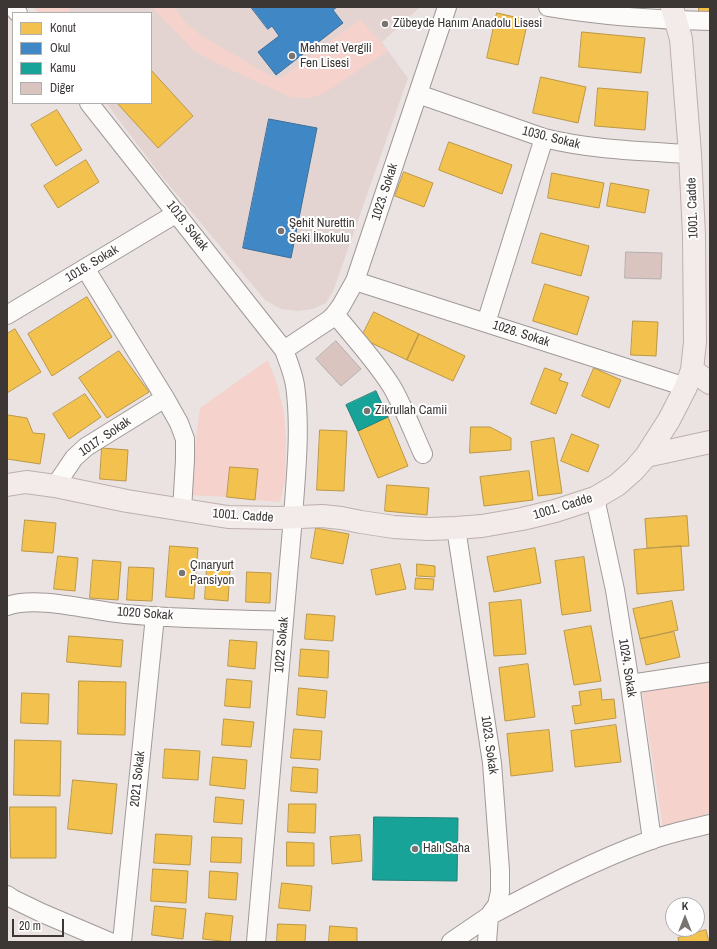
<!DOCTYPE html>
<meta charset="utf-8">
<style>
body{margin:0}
#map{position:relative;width:717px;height:949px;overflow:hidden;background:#ebe3e1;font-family:"Archivo Narrow",sans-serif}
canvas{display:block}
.frame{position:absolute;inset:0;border:8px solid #3c3635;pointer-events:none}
.legend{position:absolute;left:12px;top:12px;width:140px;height:92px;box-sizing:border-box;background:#fff;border:1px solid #b1afae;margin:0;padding:5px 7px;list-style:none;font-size:12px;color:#3c3635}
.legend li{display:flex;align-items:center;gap:8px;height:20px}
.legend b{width:20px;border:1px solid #b1afae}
.north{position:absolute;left:665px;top:897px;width:40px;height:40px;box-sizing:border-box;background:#fff;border:1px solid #b1afae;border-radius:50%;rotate:0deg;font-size:11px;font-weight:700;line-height:16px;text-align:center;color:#3c3635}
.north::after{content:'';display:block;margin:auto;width:14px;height:18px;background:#797371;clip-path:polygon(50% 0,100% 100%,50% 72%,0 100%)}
.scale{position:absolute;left:12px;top:919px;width:52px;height:18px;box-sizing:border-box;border:2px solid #3c3635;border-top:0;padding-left:5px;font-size:12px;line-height:14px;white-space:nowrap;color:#3c3635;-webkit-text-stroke:3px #fff;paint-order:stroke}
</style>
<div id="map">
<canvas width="717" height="949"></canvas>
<div class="frame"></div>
<ul class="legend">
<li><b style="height:11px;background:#f2c14e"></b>Konut</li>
<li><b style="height:11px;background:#3f88c5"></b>Okul</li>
<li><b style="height:11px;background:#17a398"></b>Kamu</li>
<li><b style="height:11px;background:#dac4c0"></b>Diğer</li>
</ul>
<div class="north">K</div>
<div class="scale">20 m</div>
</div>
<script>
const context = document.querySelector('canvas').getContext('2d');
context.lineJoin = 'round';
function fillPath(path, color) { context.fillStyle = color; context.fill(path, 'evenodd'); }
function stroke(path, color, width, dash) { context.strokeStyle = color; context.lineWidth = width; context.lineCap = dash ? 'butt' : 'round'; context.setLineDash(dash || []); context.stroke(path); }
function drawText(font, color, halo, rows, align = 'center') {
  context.font = font + ' "Archivo Narrow",sans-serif'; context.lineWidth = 4; context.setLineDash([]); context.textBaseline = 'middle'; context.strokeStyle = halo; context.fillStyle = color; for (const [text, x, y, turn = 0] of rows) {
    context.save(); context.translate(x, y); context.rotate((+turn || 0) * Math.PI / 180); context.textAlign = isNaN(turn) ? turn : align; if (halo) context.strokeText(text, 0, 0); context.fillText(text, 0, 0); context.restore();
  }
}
fillPath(new Path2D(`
 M34 7H420L382 42 364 18 408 78 334 289 326 303 313 309 298 311 281 309 265 300 159 173 106 103H151V13H38Z`), '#e4d4d1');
fillPath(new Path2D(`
 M34 7H69L70 13H38Z
 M152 7H174L186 23 202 36 273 77 281 78 360 19 388 51 324 93 310 98H292L212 61 193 50Z
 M268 360 277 384 284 412 286 438 285 481 280 502 255 500 258 469 230 467 227 497 189 495 200 408Z
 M710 682V813L663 827 642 692Z`), '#f5d2cc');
const homes = new Path2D(`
 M699 7H710V15H699Z
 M497 13 528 20 518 65 487 58Z
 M582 32 645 38 641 73 579 67Z
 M151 70 193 116 158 148 117 103H151Z
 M541 77 586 87 578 123 533 113Z
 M598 88 648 92 645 130 595 126Z
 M57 110 82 150 56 166 31 125Z
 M449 142 512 165 502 194 439 170Z
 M86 160 99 182 58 208 44 186Z
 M404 172 433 183 424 207 395 196Z
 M552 173 604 183 599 208 548 198Z
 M611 183 649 190 645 213 607 206Z
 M541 233 589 246 581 276 532 263Z
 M545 284 589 297 577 335 533 321Z
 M87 297 112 337 52 376 28 334Z
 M374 312 419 334 407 360 361 338Z
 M633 321 658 322 656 356 631 355Z
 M15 329 41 372 7 393V334Z
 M419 334 465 356 453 381 407 360Z
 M119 351 149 392 107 418 79 378Z
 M545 368 562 374 559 380 568 383 556 414 531 404Z
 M594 368 621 380 609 408 582 396Z
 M85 394 101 417 69 439 53 414Z
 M8 415 27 418 33 433 45 434 40 464 7 459Z
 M388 417 408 466 378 478 358 431Z
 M471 427H490L511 438V450L470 453Z
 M320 430 347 431 344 491 317 490Z
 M572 434 599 445 588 472 561 461Z
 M554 438 562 493 538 496 531 442Z
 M102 448 128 450 126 481 100 479Z
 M230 467 258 469 255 500 227 497Z
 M529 471 533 500 484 506 480 477Z
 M387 485 429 488 427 515 385 511Z
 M687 516 689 546 647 548 645 519Z
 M25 520 56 523 53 553 22 551Z
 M316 528 349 534 343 564 311 558Z
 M170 546 198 548 194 599 166 597Z
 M681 546 684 590 637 594 634 550Z
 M535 548 541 583 494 592 487 557Z
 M58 556 78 558 75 591 54 589Z
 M584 557 591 611 562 615 555 561Z
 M93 560 121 562 118 600 90 598Z
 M400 564 406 589 376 595 371 570Z
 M417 564 435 566V577L417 576Z
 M129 567 154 568 152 601 127 600Z
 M207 567 230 568 228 601 205 599Z
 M247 572 271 573 270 603 246 602Z
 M416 578 434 579 433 590 415 589Z
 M521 600 526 654 494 656 489 603Z
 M672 601 678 630 640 639 633 609Z
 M307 614 335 616 333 641 305 639Z
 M591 626 601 681 574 685 564 631Z
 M674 632 680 657 646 665 640 639Z
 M69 636 123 640 121 667 67 662Z
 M230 640 257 642 255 669 228 666Z
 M301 649 329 651 328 678 299 676Z
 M528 664 535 717 505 721 499 668Z
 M227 679 252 681 250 708 225 706Z
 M79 681 126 682 125 735 78 734Z
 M299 688 327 691 325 718 297 715Z
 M601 689 602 700 614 699 616 718 575 724 572 706 581 705 579 692Z
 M22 693 49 694 48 724 21 723Z
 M224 719 254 722 251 747 222 745Z
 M616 725 621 762 575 767 571 731Z
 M294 729 322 731 320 760 291 758Z
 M549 730 553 771 511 776 507 734Z
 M15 740 61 741 60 796 14 795Z
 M165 749 200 751 198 780 163 778Z
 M213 757 247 760 245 789 210 785Z
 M293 767 318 769 317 793 291 791Z
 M73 780 117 784 112 834 68 829Z
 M216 797 244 800 242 824 214 822Z
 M289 804H316L315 833 288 832Z
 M10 807H56V858H11Z
 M156 834 192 836 190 865 154 863Z
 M360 835 362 861 332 864 330 837Z
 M212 837 242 838 241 863 211 862Z
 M287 842 314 843V866H287Z
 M153 869 188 871 186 903 151 901Z
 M210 871 238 873 236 900 209 898Z
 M282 883 312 886 310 911 279 908Z
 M155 906 186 909 183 939 152 935Z
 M206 913 233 916 230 942 203 939Z
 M278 924 306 925 305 942H277Z
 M330 926 357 928V942H329Z
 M706 930 709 942H679L678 938Z`);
fillPath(homes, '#f2c14e');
stroke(homes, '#bb9746', 1);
const schools = new Path2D(`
 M251 7H337L333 10 343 23 276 75 258 52 279 36 272 26 268 29Z
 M269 119 317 128 291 258 243 248Z`);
fillPath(schools, '#3f88c5');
stroke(schools, '#3e6f9a', 1);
const public = new Path2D(`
 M376 391 388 417 358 431 346 405Z
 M374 817 458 818 457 881 373 880Z`);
fillPath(public, '#17a398');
stroke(public, '#22827a', 1);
const building = new Path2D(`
 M626 252 662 253 661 279 625 278Z
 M336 341 361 369 341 386 316 359Z`);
fillPath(building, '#dac4c0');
stroke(building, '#b4aead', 1);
const minor = new Path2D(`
 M13 7 18 13
 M548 7C601 16 656 20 710 21
 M418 94 544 138C592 150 642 151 690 154
 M89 103 284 350C288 361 293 373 295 385 301 428 296 474 293 517L256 942
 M85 268 165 398 179 423 185 439V460L182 510
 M355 281 686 387
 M335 314C354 338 376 361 392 387 404 408 413 432 423 454
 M7 315 177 213
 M486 323 544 138
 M284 350 329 320 335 314 341 306 355 281 447 7
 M55 486 74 458 86 447 165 398
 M595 498 615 590 630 684 652 840
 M7 606C38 595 91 611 125 614 178 619 231 619 284 621
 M630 684 710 672
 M7 895 13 899 42 913 110 942
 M122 942 155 616
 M451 942 489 916 497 905 500 892V870L492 763 456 528
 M487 942 489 916C542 888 595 860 651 840 670 833 691 829 710 824`);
const major = new Path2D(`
 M692 370 710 383
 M646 456 710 442
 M7 485 26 482 55 486 127 501 228 517 278 518 322 516 341 518 361 522 394 527 428 529 456 528 482 526 522 519 555 511 595 498 617 485 634 470 646 456 669 420 686 387 692 370 695 342 694 235 690 154 681 39 672 7`);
stroke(minor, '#9f9998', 20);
stroke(major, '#beafad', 24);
stroke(minor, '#fcfbfa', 18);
stroke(major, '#f2ebea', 22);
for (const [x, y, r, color] of [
 [385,24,4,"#797371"],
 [292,56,4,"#797371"],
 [281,231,4,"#797371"],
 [367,411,4,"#797371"],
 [182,573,4,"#797371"],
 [415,849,4,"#797371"]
]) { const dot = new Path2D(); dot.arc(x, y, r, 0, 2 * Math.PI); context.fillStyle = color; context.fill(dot); stroke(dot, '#fff', 1.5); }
drawText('13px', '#3c3635', '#fff', [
 ["Zübeyde Hanım Anadolu Lisesi",393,24],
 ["Mehmet Vergili",300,49],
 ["Fen Lisesi",300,64],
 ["Şehit Nurettin",289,224],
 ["Seki İlkokulu",289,239],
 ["Zikrullah Camii",375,411],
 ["Çınaryurt",190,566],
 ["Pansiyon",190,581],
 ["Halı Saha",423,849]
], 'left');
drawText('13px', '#3c3635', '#fff', [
 ["1030. Sokak",551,138,14],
 ["1023. Sokak",385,192,-72],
 ["1001. Cadde",693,208,-92],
 ["1019. Sokak",187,226,52],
 ["1016. Sokak",92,264,-31],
 ["1028. Sokak",521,334,18],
 ["1017. Sokak",105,437,-34],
 ["1001. Cadde",563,507,-17],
 ["1001. Cadde",243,516,4],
 ["1020 Sokak",145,614,4],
 ["1022 Sokak",282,645,-85],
 ["1024. Sokak",627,668,81],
 ["1023. Sokak",489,745,82],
 ["2021 Sokak",138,779,-84]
]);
</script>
